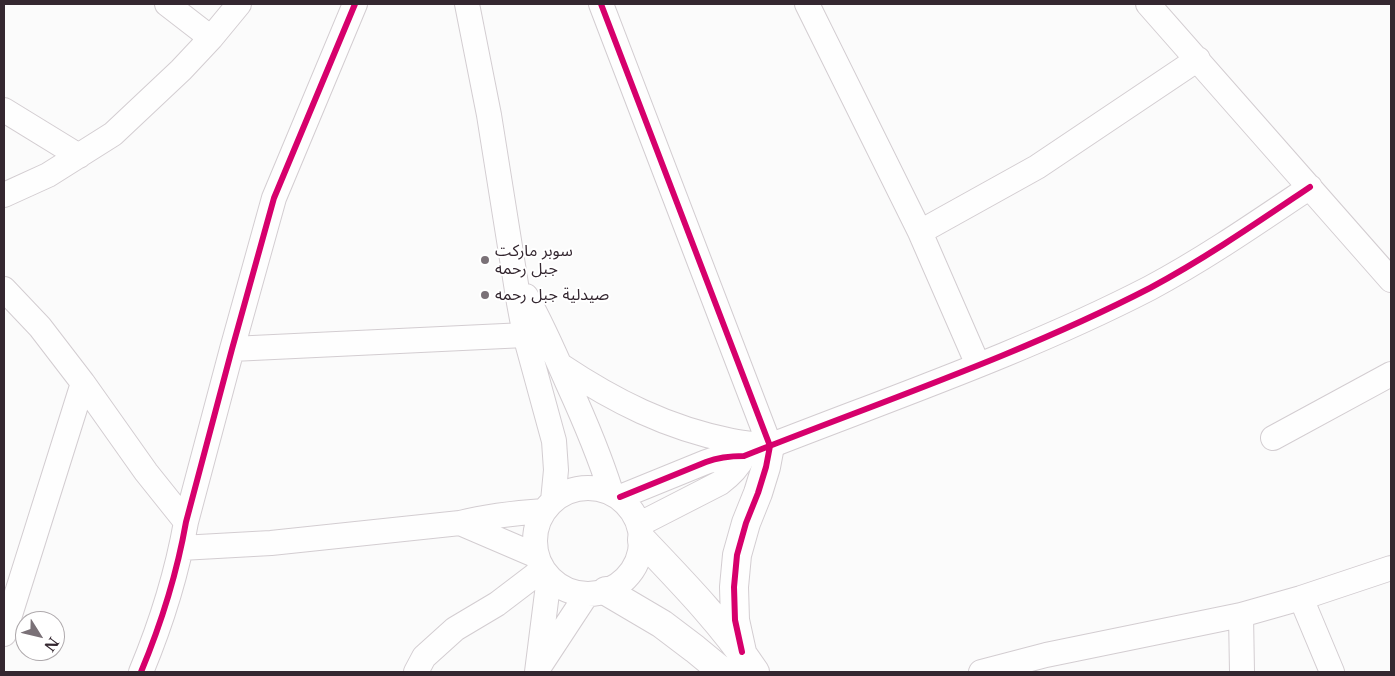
<!DOCTYPE html>
<meta charset="utf-8">
<style>
body{margin:0}
#map{position:relative;width:1395px;height:676px;overflow:hidden;background:#fbfbfb;font-family:"Libre Baskerville",serif}
canvas{display:block}
.frame{position:absolute;inset:0;border:5px solid #342730;pointer-events:none}
.north{position:absolute;left:15px;top:611px;width:50px;height:50px;box-sizing:border-box;background:#fff;border:1px solid #aea9ac;border-radius:50%;rotate:126deg;font-size:14px;font-weight:700;line-height:20px;text-align:center;color:#342730}
.north::after{content:'';display:block;margin:auto;width:18px;height:22px;background:#7a7177;clip-path:polygon(50% 0,100% 100%,50% 72%,0 100%)}
</style>
<div id="map">
<canvas width="1395" height="676"></canvas>
<div class="frame"></div>
<div class="north">N</div>
</div>
<script>
const context = document.querySelector('canvas').getContext('2d');
context.lineJoin = 'round';
function stroke(path, color, width, dash) { context.strokeStyle = color; context.lineWidth = width; context.lineCap = dash ? 'butt' : 'round'; context.setLineDash(dash || []); context.stroke(path); }
function drawText(font, color, halo, rows, align = 'center') {
  context.font = font + ' "Libre Baskerville","Noto Sans Arabic",serif'; context.lineWidth = 4; context.setLineDash([]); context.textBaseline = 'middle'; context.strokeStyle = halo; context.fillStyle = color; for (const [text, x, y, turn = 0] of rows) {
    context.save(); context.translate(x, y); context.rotate((+turn || 0) * Math.PI / 180); context.textAlign = isNaN(turn) ? turn : align; if (halo) context.strokeText(text, 0, 0); context.fillText(text, 0, 0); context.restore();
  }
}
const street = new Path2D(`
 M167 4 211 38
 M467 4 489 115 519 303 525 335 554 441 556 470 553 501
 M807 4 920 232 978 365
 M1148 4 1391 280
 M4 110 79 156
 M4 195 48 175 113 134 181 70 211 38 239 4
 M920 232 1037 167 1198 59
 M4 289 40 327 83 383 146 472 186 522
 M526 296C542 324 555 354 568 384 584 419 599 454 611 492
 M232 349 525 335
 M560 365C614 401 667 428 732 441 745 444 758 444 770 446L601 4
 M1273 438 1391 374
 M535 541a53 53 0 1 1 106 0a53 53 0 1 1-106 0Z
 M620 497 706 462C719 457 731 456 744 456 880 402 1020 355 1150 288 1206 258 1258 222 1310 187
 M460 523 537 556
 M640 524 720 483C731 475 738 468 744 456
 M181 548 271 543 460 523C488 516 515 513 544 511
 M1241 615 1242 672
 M4 634 83 383
 M541 664 587 594
 M141 672C161 624 177 573 186 522L232 349 274 198 355 4
 M416 672 424 657 455 629 497 604 543 569
 M537 672 549 577
 M981 672 1046 655 1241 615 1301 598
 M1332 672 1301 598 1391 568`);
const secondary = new Path2D(`
 M642 540C682 582 723 624 755 672
 M606 591 662 624 695 649 723 672
 M742 652 735 620 734 587 737 555 746 523 758 493 766 467 770 446`);
stroke(street, '#d3cdd1', 26);
stroke(secondary, '#d3cdd1', 30);
stroke(street, '#fefefe', 24);
stroke(secondary, '#fefefe', 28);
stroke(new Path2D(`
 M601 4 770 446 766 467 758 493 746 523 737 555 734 587 735 620 742 652
 M620 497 706 462C719 457 731 456 744 456 880 402 1020 355 1150 288 1206 258 1258 222 1310 187
 M141 672C161 624 177 573 186 522L232 349 274 198 355 4`), '#d6006c', 6);
for (const [x, y, r, color] of [
 [485,260,5,"#7a7177"],
 [485,295,5,"#7a7177"]
]) { const dot = new Path2D(); dot.arc(x, y, r, 0, 2 * Math.PI); context.fillStyle = color; context.fill(dot); stroke(dot, '#fff', 2); }
drawText('16px', '#342730', '#fff', [
 ["سوبر ماركت",495,251],
 ["جبل رحمه",495,269],
 ["صيدلية جبل رحمه",495,295]
], 'left');
</script>
